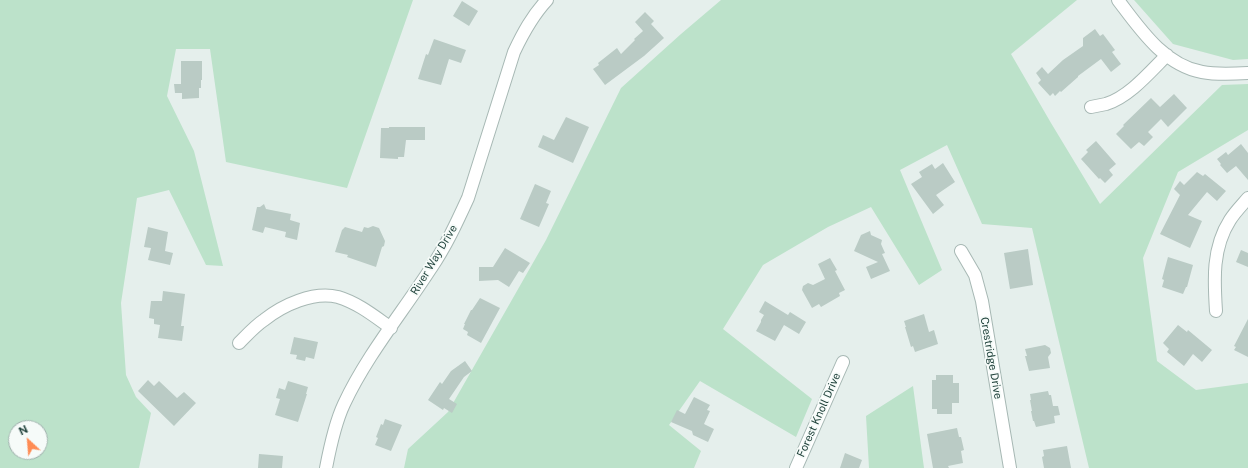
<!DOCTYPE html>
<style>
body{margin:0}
#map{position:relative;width:1248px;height:468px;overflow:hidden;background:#e5efec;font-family:"Public Sans",sans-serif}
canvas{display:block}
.north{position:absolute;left:8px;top:420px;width:40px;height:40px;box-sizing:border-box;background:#f6fbf9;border:1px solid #a1b2ae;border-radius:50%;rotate:334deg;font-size:11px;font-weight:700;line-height:16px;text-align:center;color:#22443d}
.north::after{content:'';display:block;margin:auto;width:14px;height:18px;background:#fe8c54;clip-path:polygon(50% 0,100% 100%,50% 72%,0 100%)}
</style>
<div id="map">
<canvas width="1248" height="468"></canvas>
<div class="north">N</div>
</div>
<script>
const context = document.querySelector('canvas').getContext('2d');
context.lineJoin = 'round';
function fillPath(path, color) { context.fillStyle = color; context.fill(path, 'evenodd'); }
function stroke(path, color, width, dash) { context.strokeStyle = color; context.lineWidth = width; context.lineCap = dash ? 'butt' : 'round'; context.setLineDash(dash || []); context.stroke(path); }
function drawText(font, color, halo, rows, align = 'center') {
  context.font = font + ' "Public Sans",sans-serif'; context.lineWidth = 3.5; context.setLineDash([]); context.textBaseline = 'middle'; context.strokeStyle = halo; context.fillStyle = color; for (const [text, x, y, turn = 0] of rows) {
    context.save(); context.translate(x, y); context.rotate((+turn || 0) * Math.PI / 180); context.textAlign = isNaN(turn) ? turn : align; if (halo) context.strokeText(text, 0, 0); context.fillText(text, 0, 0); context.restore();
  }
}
fillPath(new Path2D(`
 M0 0H413L347 188 226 162 210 49H176L167 96 194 151 223 266 206 265 169 190 137 198 121 303 126 375 136 397 151 413 139 468H0ZM16 428H40V452H16Z
 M721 0H1077L1011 54 1051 123 1100 204 1222 85 1248 84V130L1178 172 1143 258 1157 361 1196 390 1248 383V468H1089L1032 228 982 224 947 145 900 170 942 270 919 285 871 207 828 227 763 265 723 329 812 399 796 437 700 381 669 425 701 451 694 468H404L408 449 448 412 546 240 621 88 681 34Z
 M1134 0H1248V59L1233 60 1173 44Z
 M913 386 924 468H869L866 416Z`), '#bce2ca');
fillPath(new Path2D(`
 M462 1 478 11 469 26 453 16Z
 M645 12 654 21 651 24 664 38 644 56 605 85 593 69 599 65 598 63 617 48 621 54 635 40 634 39 643 31 635 22Z
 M1095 29 1100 36 1103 34 1115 50 1112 52 1121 64 1111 72 1101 59 1078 76V77L1061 92 1060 91 1055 96 1053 93 1050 96 1038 83 1041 80 1036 73 1042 67 1048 74 1063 60 1083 46V38Z
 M434 39 466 50 461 63 449 59 441 85 418 79 426 54 428 55Z
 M181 61H202V80H201V88H199V98L182 99V93H175L174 84H181Z
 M1174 94 1187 108 1168 127 1161 119 1148 132 1153 137 1144 146 1139 142 1131 149 1116 134 1124 126 1123 125 1151 98 1160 107Z
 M566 117 589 127 573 163 538 147 543 135 554 140Z
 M389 127H425V140H406L404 157H398V159L380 158 381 128H389Z
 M1096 141 1116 164 1109 170 1113 175 1105 183 1100 178 1099 179 1081 159 1088 152 1086 150Z
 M1241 144 1248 153V180L1236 166 1227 173 1220 165 1221 164 1217 159 1226 152 1228 155Z
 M943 163 955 182 936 195 944 205 933 214 911 184 922 177 919 172 932 164 935 169Z
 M1197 172 1203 176 1205 174 1226 191 1217 201 1207 192 1188 215 1202 221 1190 248 1160 234 1180 195 1174 189 1180 181 1184 185Z
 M535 184 551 191 546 203 549 204 539 227 520 219Z
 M264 204 266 209 291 214 290 220 300 223 297 240 285 237 286 232 265 227 263 233 252 230 257 207H260Z
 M373 226 379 228 385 241 384 246 382 247 376 267 347 257 348 255 335 252 342 230 345 227 362 232 364 227 368 228Z
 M148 227 168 232 165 251 173 253 170 265 148 260 151 248 144 247Z
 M870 231 871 235 882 240 881 244 885 253 882 254 890 271 871 279 866 267 878 262 854 251 861 235Z
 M505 248 530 263 523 273 519 271 509 287 498 280 479 281V267H493Z
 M1028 249 1033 285 1010 289 1004 253Z
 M1241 250 1248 253V267L1236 262Z
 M1168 257 1193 265 1187 287H1186L1183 294 1162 287 1164 280 1162 279Z
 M830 258 837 270 835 271 845 290 839 293 840 296 821 307 819 304 812 308 802 290 803 286 808 283 813 285 825 279 818 264Z
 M163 291 185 294 181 326H184L182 341 158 338 160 325 154 324V319L149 318 151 301H162Z
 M480 298 500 308 481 343 467 335 468 332 463 329 465 324H464L471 310H472Z
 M765 301 788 315 790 312 806 322 799 334 784 325 775 341 756 331 761 322V320L764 315 759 312Z
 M924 314 929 332 934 330 938 344 915 352 913 346 911 347 905 327H906L904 321Z
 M1248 319V357L1234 350 1236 347 1234 346Z
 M1178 325 1187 332 1188 330 1212 350 1202 362 1193 354 1184 366 1167 352 1169 349 1163 343Z
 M294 337 318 342 314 359 306 357 305 361 296 359 297 355 290 354Z
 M1045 345 1050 348 1051 353 1048 357 1050 368 1029 371 1025 356H1027L1025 349Z
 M465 361 472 371 464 377 449 399 457 404 452 413 444 408 443 410 428 400 440 382 442 384 451 371Z
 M936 375H953V383H959V403H952V414H937V409H932V380H936Z
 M148 380 154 386 159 381 177 398 184 392 196 403 174 426 138 391Z
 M288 381 308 387 306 394H307L298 422 275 415 280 399 276 398 279 388 285 390Z
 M1048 391 1049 395H1051L1053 406H1058L1060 415 1054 416 1055 423 1036 427 1034 421H1033L1031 411H1032L1030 400H1031L1030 394Z
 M694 397 710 405 707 410 710 411 704 424 714 429 708 442 693 435 692 431 671 422 677 410 685 414Z
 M385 419 402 425 391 451 375 445 378 438 376 437 381 424 383 425Z
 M957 428 959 437H961L964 450 961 451 963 463 948 466 949 468H933L927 434Z
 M1067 446 1071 468H1044L1042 457 1044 456 1043 450Z
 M845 453 862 460 859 468H840Z
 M259 454 283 456 282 468H258Z`), '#bacbc5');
const minor = new Path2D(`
 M1118 0C1140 29 1164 65 1202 72 1217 75 1233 74 1248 73
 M1091 107C1096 106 1101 105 1106 104 1129 97 1150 72 1167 55
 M961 251 975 275 982 301 1010 468
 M1216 311C1214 280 1212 248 1230 220 1235 212 1242 205 1248 198
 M239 343C247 335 255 326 264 320 283 305 313 291 338 297 358 303 374 316 391 328
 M326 468C330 447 335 423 344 404 367 355 402 313 431 268 446 246 457 222 468 198L514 52C523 33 532 16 547 0
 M796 468 843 362`);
stroke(minor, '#a7b8b4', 14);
stroke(minor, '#fff', 12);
drawText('11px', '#22443d', '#f6fbf9', [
 ["River Way Drive",434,260,-59],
 ["Crestridge Drive",991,358,80],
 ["Forest Knoll Drive",819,415,-66]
]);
</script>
